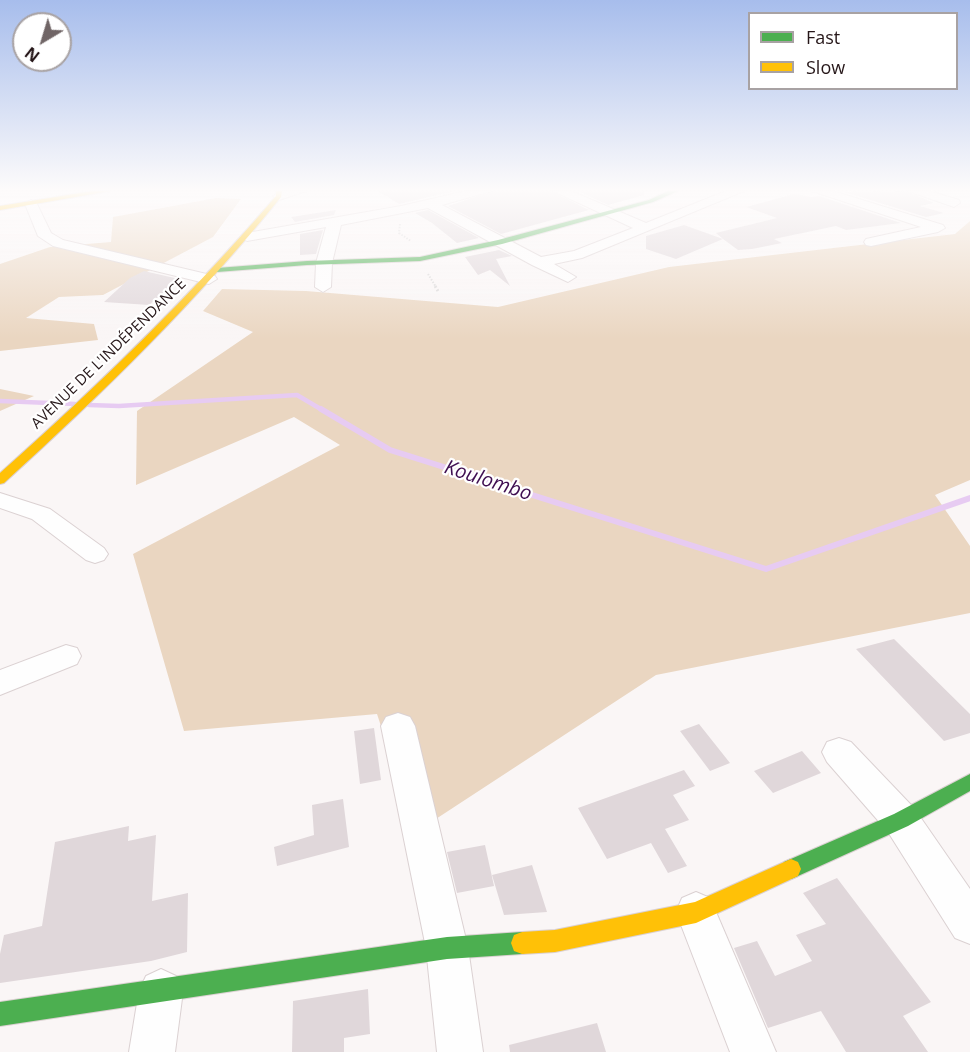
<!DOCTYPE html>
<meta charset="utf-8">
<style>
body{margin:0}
#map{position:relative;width:970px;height:1052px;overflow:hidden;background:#faf6f6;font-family:"Open Sans",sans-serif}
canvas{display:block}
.legend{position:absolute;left:748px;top:12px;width:210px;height:78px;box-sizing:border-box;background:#fff;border:2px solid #a8a2a3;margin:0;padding:8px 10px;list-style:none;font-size:18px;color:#261719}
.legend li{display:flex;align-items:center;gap:12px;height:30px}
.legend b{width:30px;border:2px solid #a8a2a3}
.north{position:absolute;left:12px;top:12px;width:60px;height:60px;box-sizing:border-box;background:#fff;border:2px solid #a8a2a3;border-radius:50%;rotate:218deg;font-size:16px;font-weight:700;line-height:24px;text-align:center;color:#261719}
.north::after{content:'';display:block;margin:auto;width:21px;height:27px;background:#706566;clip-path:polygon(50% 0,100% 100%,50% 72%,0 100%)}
</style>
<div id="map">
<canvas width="970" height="1052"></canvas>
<ul class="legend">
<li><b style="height:8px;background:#4caf50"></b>Fast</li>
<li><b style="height:8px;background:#ffc107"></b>Slow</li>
</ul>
<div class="north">N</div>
</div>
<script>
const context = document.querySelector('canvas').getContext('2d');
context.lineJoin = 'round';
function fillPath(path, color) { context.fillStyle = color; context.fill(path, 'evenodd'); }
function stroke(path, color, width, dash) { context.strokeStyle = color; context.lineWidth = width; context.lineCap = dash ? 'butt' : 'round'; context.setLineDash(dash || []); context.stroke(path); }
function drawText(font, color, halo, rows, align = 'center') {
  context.font = font + ' "Open Sans",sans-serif'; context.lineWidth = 4.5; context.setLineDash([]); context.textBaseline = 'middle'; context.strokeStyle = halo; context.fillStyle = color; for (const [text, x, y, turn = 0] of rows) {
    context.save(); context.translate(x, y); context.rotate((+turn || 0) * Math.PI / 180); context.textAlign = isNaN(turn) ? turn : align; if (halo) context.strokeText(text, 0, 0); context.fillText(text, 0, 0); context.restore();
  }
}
fillPath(new Path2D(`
 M216 198 241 199 213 237 103 295 59 297 26 318 94 324 98 340 0 351V264L50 247 111 242 113 217Z
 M970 221V480L935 495 970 546V613L656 675 416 832 377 714 184 731 133 554 340 445 294 417 136 485 137 411 253 332 203 311 222 289 306 291 498 307 669 267 955 234Z
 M0 389 34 396 0 411Z`), '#ead6c1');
stroke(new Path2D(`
 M0 401 75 404
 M89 405 119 406 297 395 324 411`), '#e7cbf2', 4.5);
stroke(new Path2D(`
 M321 409 390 450 766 569 970 498`), '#e7cbf2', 6);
fillPath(new Path2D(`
 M378 191H454L399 204Z
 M493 191H551L589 210 501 234 448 206Z
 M578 191H643L644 195 608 205Z
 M906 191 934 203 920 206 944 213 926 217 844 192Z
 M794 194 812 197 819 196 901 223 846 230 836 226 774 239 782 243 752 249 738 250 723 239 676 259 646 249V236L684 225 723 239 716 233 777 218 746 207Z
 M336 210 334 215 295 222 291 217Z
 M428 210 479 238 457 243 432 223 415 213Z
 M323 230 316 254 300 255V234Z
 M499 250 512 256 496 259 510 286 490 270 478 275 465 257Z
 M144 271 179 279 149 305 104 302 130 278Z
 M894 639 970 714V733L944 741 856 649Z
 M699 724 730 763 710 771 680 731Z
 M374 728 381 780 360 784 354 731Z
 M802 751 821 773 773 793 754 771Z
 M684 770 695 786 673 795 689 820 665 829 687 866 668 873 651 843 607 859 578 808Z
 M343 799 349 847 277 866 274 847 314 835 312 805Z
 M129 826 128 841 156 835 152 901 188 893 187 952 151 961 0 983V954L4 935 42 926 55 842Z
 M485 845 494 886 457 893 447 852Z
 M532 865 547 912 504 915 492 875Z
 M837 878 931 1002 903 1016 928 1052H846L821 1011 768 1028 734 948 757 941 775 976 812 961 796 935 826 924 803 893Z
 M368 989 370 1034 344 1038V1052H292L293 1001Z
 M597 1023 606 1052H510L509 1045Z`), '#e0d7da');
const street = new Path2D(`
 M282 191H306L279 200 273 196Z
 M466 191H491L442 205 541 257 574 251 633 228 553 191H571L646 223 726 191H744L582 258 554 264 576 277 568 282 532 265 428 208 341 225 332 263 331 287 323 292 315 287 316 263 326 227 247 241 240 237 247 233 401 206Z
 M812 191H833L943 225 945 228 938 232 871 246 866 245 864 242 866 239 921 227Z
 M908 191H929L959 200 960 203 954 207Z
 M31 200 37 204 51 233 63 240 215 276 217 279 209 284 53 246 38 236 25 204Z
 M0 493 50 509 104 548 108 554 104 560 95 563 86 560 32 519 0 508Z
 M66 645 77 648 81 656 77 664 0 695V670Z
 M398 713 410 717 415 726 468 948 483 1052H437L426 948 381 726 386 717Z
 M839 738 851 742 914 808 970 889V944L955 938 888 832 827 762 822 752 827 742Z
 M696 892 710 898 776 1052H730L676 912 682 898Z
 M161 969 176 976 183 991 175 1052H129L139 991 146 976Z`);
const fast = new Path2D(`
 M668 191H678L653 202 502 244 420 261 307 265 217 272 213 270 217 268 307 261 420 257 498 240 649 200Z
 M970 774V791L908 826 798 876 791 879 784 876 781 869 784 862 894 814Z
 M522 932 530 935 533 943 530 951 522 954 447 959 0 1026V1002L447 937Z`);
const slow = new Path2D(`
 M92 191H110L0 210V206Z
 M276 191H282L281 197C197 301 103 393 4 483L0 484V473C98 386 191 296 276 196Z
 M791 859 798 862 801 869 798 876 696 923 555 952 522 954 514 951 511 943 514 935 522 932 555 930 695 902Z`);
stroke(street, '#dbd1d2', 2);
stroke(fast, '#dbd1d2', 2);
stroke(slow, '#dbd1d2', 2);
stroke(new Path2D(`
 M400 224 399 233 411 241
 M428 274 436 287`), '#dad8d8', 2, [1.5, 1.5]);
stroke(new Path2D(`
 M435 286 438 291`), '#dad8d8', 3, [2, 2]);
fillPath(street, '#fefefe');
fillPath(fast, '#4caf50');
fillPath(slow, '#ffc107');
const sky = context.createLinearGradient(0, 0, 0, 339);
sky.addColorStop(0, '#a7bdec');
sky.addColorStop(0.56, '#fdfbfb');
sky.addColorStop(1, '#fdfbfb00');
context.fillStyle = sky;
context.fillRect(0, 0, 970, 339);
drawText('15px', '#261719', '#fff', [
 ["AVENUE DE L'INDÉPENDANCE",109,354,-44]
]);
drawText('italic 20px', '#3f0e51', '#fff', [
 ["Koulombo",488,481,18]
]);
</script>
